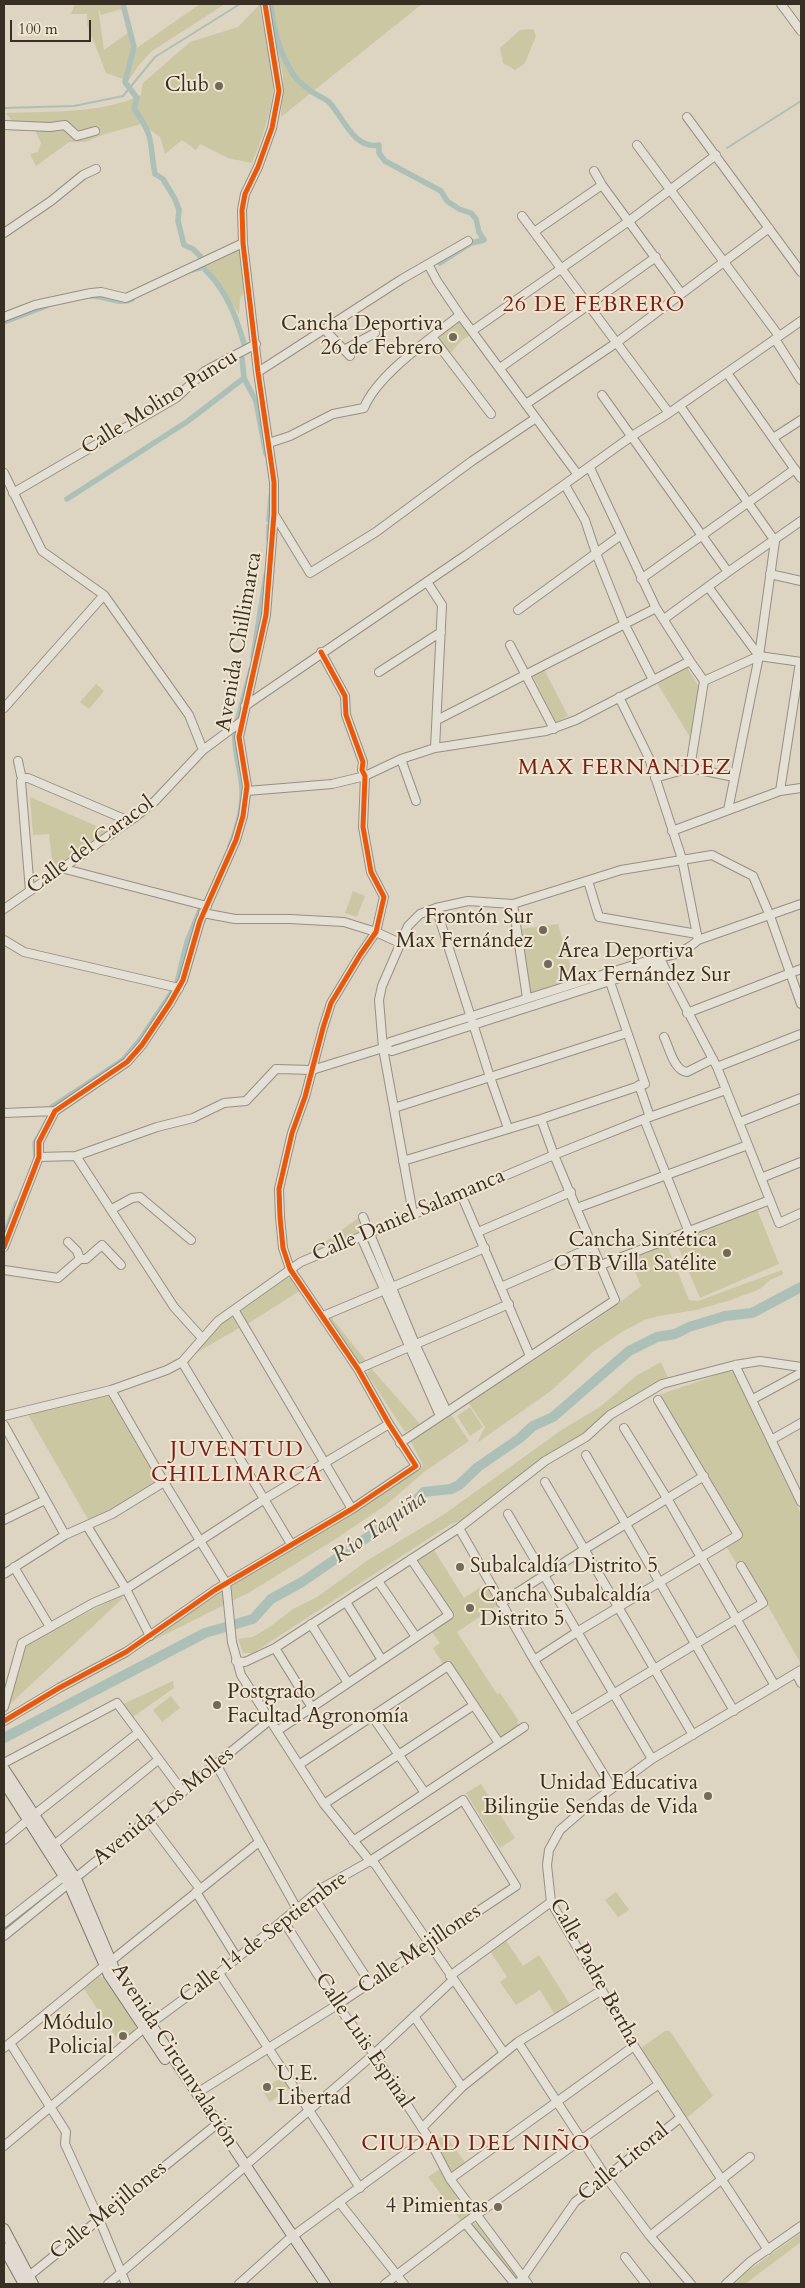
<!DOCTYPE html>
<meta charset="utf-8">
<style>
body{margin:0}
#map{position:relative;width:805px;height:2288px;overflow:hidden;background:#ddd4c2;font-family:Cardo,serif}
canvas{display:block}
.frame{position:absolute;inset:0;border:5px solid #382f24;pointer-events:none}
.scale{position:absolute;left:10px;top:20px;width:81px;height:22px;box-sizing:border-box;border:2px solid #382f24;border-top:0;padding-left:6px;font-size:15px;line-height:18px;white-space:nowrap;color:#382f24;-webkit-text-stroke:4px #f0e5d0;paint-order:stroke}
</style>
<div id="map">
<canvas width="805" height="2288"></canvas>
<div class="frame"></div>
<div class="scale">100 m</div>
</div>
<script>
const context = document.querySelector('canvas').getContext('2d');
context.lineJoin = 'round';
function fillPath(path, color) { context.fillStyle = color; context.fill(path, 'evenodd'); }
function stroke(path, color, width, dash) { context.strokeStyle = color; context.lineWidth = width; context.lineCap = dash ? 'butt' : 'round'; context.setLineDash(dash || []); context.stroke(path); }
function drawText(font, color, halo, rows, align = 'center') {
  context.font = font + ' Cardo,serif'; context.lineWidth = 4; context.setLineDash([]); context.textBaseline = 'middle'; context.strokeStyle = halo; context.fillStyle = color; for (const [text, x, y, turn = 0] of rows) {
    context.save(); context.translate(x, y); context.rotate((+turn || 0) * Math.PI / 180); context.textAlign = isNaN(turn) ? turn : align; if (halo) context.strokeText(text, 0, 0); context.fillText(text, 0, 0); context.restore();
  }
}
fillPath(new Path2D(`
 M75 4H120L122 9 101 15 98 8 104 50 128 33 132 48 131 52 200 4H225L152 51 139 65 124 87 123 79 106 73 87 24V14H71Z
 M260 4C261 27 271 47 273 69 276 102 264 133 252 163L228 158 200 144 196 150 182 140 165 154 160 137 142 124 105 134 85 142H69L36 166 30 154 38 152 41 143 31 122H13L6 113C50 111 102 114 141 95L143 83 190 42 238 27Z
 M269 4H422L281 117 283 75 275 43Z
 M533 29 536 36 525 63 515 70 503 63 500 48 520 30Z
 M238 250 240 253 244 292 240 299 239 314 205 265Z
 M460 319 471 334 461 341 449 355 437 339Z
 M687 667 699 687 690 737 657 683Z
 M544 669 568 716 556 722 532 675Z
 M96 684 104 691 89 709 80 702Z
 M30 797 108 831 53 868 49 834 33 835Z
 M353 891 365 896 357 917 345 913Z
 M558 924 575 981 530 995 521 929Z
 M756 1207 779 1264 700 1298 675 1239Z
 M360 1217 365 1231 309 1256 308 1254Z
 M666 1243 689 1300 698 1301 782 1270 783 1274 770 1280 760 1289 731 1300 696 1310 659 1316 644 1320 622 1332 594 1351 552 1390 477 1443 485 1427 468 1402C526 1364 587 1330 641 1286L630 1259Z
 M292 1277 301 1290 246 1325 240 1312 287 1278Z
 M232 1316 239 1328 196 1353 187 1365 185 1362 216 1328Z
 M331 1317 366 1361 359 1364 330 1319Z
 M661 1362 668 1378 640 1391 630 1400 601 1418 584 1436 466 1519 451 1524 253 1653H243L238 1639 253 1637 271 1626 293 1609 317 1597 368 1560 443 1515 563 1429 600 1407 636 1376Z
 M370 1367 420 1424 405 1432 367 1374Z
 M728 1371 733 1372 801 1514V1664L743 1562 737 1564 726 1546 741 1535 659 1395Z
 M108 1393 159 1482 106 1513 89 1521 27 1413Z
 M470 1407 483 1427 470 1436 457 1416Z
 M450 1413 469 1441 424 1472 386 1505 334 1540 250 1592 130 1652 220 1593 414 1472 423 1465 411 1442Z
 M434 1550 464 1598 487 1583 499 1604 457 1632 497 1694 500 1693 519 1721 517 1722 520 1727 503 1738 498 1737 449 1663 443 1664 433 1648 440 1643 431 1631 454 1615 418 1560Z
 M122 1595 123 1598 5 1709 24 1648 28 1643Z
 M173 1681 174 1688 133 1717 123 1704Z
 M171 1696 180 1708 162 1722 153 1710Z
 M481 1784 515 1838 500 1848 466 1793Z
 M616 1892 629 1910 618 1917 605 1900Z
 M505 1939 523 1966 539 1955 571 2006 555 2015 540 1990 516 2005 500 1982 507 1977 490 1951Z
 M98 1977H105L136 2026 135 2032 121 2044 84 1989Z
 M665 2031H670L713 2096 684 2120 682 2112 641 2048Z
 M282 2077 289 2089 270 2102 262 2090Z
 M445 2134 466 2164 451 2173 432 2143Z
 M441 2168 447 2181 471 2214 461 2221 428 2177Z
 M475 2223 479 2225 518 2275 517 2281 472 2227Z
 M801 2233V2242L745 2284H735L748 2271Z`), '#ccc7a3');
stroke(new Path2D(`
 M4 108 74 106 123 96 155 57 240 4
 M727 148 801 101`), '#adc0b8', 2);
stroke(new Path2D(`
 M123 4 134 47 125 82 137 98 134 109C155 137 149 142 155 174L163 179 175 199 179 210 178 221 184 245 193 249 201 257V261
 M271 4C273 29 279 52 293 74 298 82 311 92 319 96 323 98 326 99 329 102 343 117 354 150 379 145V153L385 161 441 191 447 201 459 209 471 213 476 219 479 232 484 240 471 243 440 263
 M192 270 203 267C207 273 212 276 216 282 231 302 238 323 245 347
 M91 296C105 295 118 306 132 299
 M4 322 46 306
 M242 358 244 378 256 401 266 454
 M67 499 188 421 244 378
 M269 520 271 496
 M269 539V526
 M253 657 266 575
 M237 722 251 669
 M230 846C237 829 243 808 242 789 241 769 233 751 235 731
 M177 983 187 942 200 910
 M52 1107 123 1060 140 1040 172 992
 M36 1158 35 1143 38 1138
 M4 1236 17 1203`), '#adc0b8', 5.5);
stroke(new Path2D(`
 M4 1738 205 1633 253 1619 271 1599 302 1582 407 1510 424 1492 451 1489 459 1485 478 1467 520 1438 533 1426 553 1417 629 1351 657 1337 675 1334 689 1327 725 1316 752 1313 801 1287`), '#adc0b8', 10);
const minor = new Path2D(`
 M781 4 801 31
 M687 117 801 272
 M4 125 50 127 65 125 77 136 95 131
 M637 145 779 336
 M594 171 602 185 681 293
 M522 216 669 413
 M534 232 602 185
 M4 233 51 201 83 175 96 169
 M428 264 437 281 460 315 578 475
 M4 317 35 305 91 293 101 292 126 298 243 243
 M324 329 350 356
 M472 331 629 221 716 155
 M433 338 491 414
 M775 339 801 380
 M344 350 375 333
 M500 368 656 257
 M258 372 402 279 468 241
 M727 373 801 478
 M602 395 728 572
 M526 404 616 343 769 228
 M680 406 775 541 759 656 728 810
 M773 438 801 420
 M269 443 290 436 333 414 364 408C377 375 431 338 460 315
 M590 468 656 608 690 661
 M4 473 42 551 104 595 189 715 203 750
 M565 485 585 520 596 553 624 623 653 680
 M13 493 176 398 205 371 256 344
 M274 514 310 573 376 532 472 461 536 418
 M770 574 801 581
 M641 579 795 469
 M427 582 442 605 435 748
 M709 588 759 656 801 662
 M518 610 621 535
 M664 619 728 572 801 521
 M510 645 554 729
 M379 672 441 632
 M704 681 759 656
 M619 697 649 758 682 859 698 940
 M245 706 466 555 632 436 669 413 801 321
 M4 708 104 595
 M437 720 656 608
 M401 759 416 801
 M18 761 21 775 23 778 21 781 30 891
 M23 778H28L129 821
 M655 778 690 768 734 777
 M247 791 332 784 365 776 401 759 435 748 546 731 576 720 690 661 704 681 690 768
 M780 791 800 662
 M672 831 780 791 801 788
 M61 868 207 906
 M588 881 599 917 697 934
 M513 904 527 998
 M436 908 490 1077 508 1128
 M4 909 134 818 155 801 203 750 242 721
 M203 913 235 919H290L344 922 376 932 400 943
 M4 940 24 952 179 988
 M659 957 717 1067 779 1223 801 1213
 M687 1013 801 969
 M664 1037C669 1047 674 1071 687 1072L713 1059
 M383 1048 392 1051 663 964
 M717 1067 801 1034
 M639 1085 650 1117
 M394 1108 627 1033
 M4 1113 55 1111
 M644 1119 688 1230
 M740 1122 801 1098
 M76 1156 174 1307 202 1338
 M39 1157 76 1156 157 1127 193 1118 224 1103 246 1101 276 1069 312 1070 383 1048 390 1042 659 957C672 957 689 949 698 940L801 904
 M403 1161 541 1119 645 1084 610 982 604 974
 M761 1178 801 1162
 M461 1194 530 1356
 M577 1208 748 1145
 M112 1209 132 1198 140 1197 191 1240
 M413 1214 383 1048 379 1000 382 986 408 926 420 914 436 908 468 901 513 904 621 870 712 855 753 876 770 916 801 1004
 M363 1217 415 1344 447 1412
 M478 1232 571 1192
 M361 1237 440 1416
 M68 1242 77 1251 80 1259
 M4 1247 39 1157V1142L55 1111 127 1062 142 1045 170 1003 183 980 200 921 236 840 243 816 247 786 239 737 266 615 274 514V482L258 372 243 243 242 210 245 194 258 167 272 128 279 91 265 4
 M601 1265 770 1200
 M4 1270 58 1278 80 1259H86L102 1245 121 1265
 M501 1287 592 1247
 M235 1311 352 1509
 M323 1316 485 1248
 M182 1362 291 1544
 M735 1365 801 1502
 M358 1369 509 1304
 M111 1390 164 1482 226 1583 232 1642 241 1675 324 1804 370 1861 375 1864 504 2053
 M753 1399 801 1373
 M4 1416 111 1390 167 1370 182 1362 218 1321 301 1262 554 1155 644 1119 726 1090
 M4 1425 65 1535
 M624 1428 668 1500 775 1686
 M771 1440 801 1423
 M400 1443 615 1300 554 1155 541 1119
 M586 1455 734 1711
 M545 1482 693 1735
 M508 1514 652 1759
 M4 1520 45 1500
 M87 1526 126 1589 150 1636
 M459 1528 534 1660 612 1788
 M14 1567 50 1627
 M4 1574 65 1535 112 1514 164 1482
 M378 1581 416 1637
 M346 1602 382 1660
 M501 1603 585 1549 704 1476
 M311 1624 348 1683
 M275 1648 311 1706
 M534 1660 577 1632 738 1535 658 1400
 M236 1661 245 1662 275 1648 459 1528 545 1461 586 1437 610 1415 662 1384 735 1365 760 1361 801 1367
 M796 1673 801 1683
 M4 1707 22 1643 93 1603 126 1589 263 1500 389 1424
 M372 1716 425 1793
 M572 1719 763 1603 741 1566
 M4 1721 59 1688 126 1652 215 1590 352 1509 416 1466 389 1424 358 1369 290 1269 283 1248 280 1217 279 1189 292 1133 305 1097 323 1028 331 1003 360 955 376 932 384 897 371 872 363 827 365 776 362 770 363 762 346 715 345 696 321 652
 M277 1731 449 1615 411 1559
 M4 1763 117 1703 183 1792
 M216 1764 297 1909
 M300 1764 448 1666 499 1743
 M324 1804 474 1705
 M34 1815 138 1733
 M148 1820 200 1889
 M4 1840 28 1820
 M353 1841 524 1727
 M54 1845 158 1760
 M196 1892 237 1958
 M313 1896 370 1983
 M283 1920 337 2005 374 2054 428 2137 450 2179 528 2284
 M4 1923 64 1876 68 1875
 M4 1936 270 1720
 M111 1961 259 1842
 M219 1973 360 2188
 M450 1976 551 1902
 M414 2016 462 2087
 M518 2042 606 2177 650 2236 691 2284
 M10 2043 66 2132 65 2144 99 2219 126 2284
 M4 2048 104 1966
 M422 2128 462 2087 518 2042 602 1990
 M4 2146 143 2029 219 1973 322 1888 370 1861 463 1800 516 1886 337 2005 197 2093
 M246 2165 374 2054 453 1980
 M450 2179 634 2046
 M339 2202 404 2284
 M465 2223 515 2284
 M293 2236 428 2137
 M650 2236 750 2157
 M768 2250 634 2046 551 1902 547 1865 549 1850 560 1830 583 1810 652 1759 801 1670
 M625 2257 646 2284
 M29 2276 212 2128
 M108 2284 241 2170
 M239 2284 288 2240
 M385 2284 465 2223 659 2084
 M518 2284 575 2202 680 2118
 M726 2284 751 2261 801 2226`);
const major = new Path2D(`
 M4 1769 76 1879 115 1971 325 2284
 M4 1782 69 1884 109 1975 165 2059
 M4 2229 33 2284
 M4 2248 24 2284`);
stroke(minor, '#968f84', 10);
stroke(major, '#7e796f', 12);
stroke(minor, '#e5e0d6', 8);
stroke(major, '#e0dad0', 10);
stroke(new Path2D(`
 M4 1247 39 1157V1142L55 1111 127 1062 142 1045 170 1003 183 980 200 921 236 840 243 816 247 786 239 737 266 615 274 514V482L258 372 243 243 242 210 245 194 258 167 272 128 279 91 265 4
 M4 1721 59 1688 126 1652 215 1590 352 1509 416 1466 389 1424 358 1369 290 1269 283 1248 280 1217 279 1189 292 1133 305 1097 323 1028 331 1003 360 955 376 932 384 897 371 872 363 827 365 776 362 770 363 762 346 715 345 696 321 652`), '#e8590c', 5);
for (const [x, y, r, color] of [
 [219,86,5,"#72695b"],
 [453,337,5,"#72695b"],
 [543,930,5,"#72695b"],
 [548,964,5,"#72695b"],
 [727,1253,5,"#72695b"],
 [460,1567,5,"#72695b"],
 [470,1608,5,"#72695b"],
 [217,1705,5,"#72695b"],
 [708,1796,5,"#72695b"],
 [123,2036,5,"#72695b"],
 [267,2087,5,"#72695b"],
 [498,2207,5,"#72695b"]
]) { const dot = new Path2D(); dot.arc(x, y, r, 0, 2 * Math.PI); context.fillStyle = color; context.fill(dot); stroke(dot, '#f0e5d0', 2); }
drawText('21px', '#382f24', '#f0e5d0', [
 ["Club",209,86],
 ["Cancha Deportiva",443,325],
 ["26 de Febrero",443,349],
 ["Frontón Sur",533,918],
 ["Max Fernández",533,942],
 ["Área Deportiva",558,952,"left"],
 ["Max Fernández Sur",558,976,"left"],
 ["Cancha Sintética",717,1241],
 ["OTB Villa Satélite",717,1265],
 ["Subalcaldía Distrito 5",470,1567,"left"],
 ["Cancha Subalcaldía",480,1596,"left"],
 ["Distrito 5",480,1620,"left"],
 ["Postgrado",227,1693,"left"],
 ["Facultad Agronomía",227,1717,"left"],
 ["Unidad Educativa",698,1784],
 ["Bilingüe Sendas de Vida",698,1808],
 ["Módulo",113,2024],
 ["Policial",113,2048],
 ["U.E.",277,2075,"left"],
 ["Libertad",277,2099,"left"],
 ["4 Pimientas",488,2207]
], 'right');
drawText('21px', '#382f24', '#f0e5d0', [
 ["Calle Molino Puncu",160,403,-32],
 ["Avenida Chillimarca",240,642,-80],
 ["Calle del Caracol",91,846,-36],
 ["Calle Daniel Salamanca",409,1216,-23],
 ["Avenida Los Molles",164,1807,-39],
 ["Calle 14 de Septiembre",264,1938,-37],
 ["Calle Mejillones",420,1950,-34],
 ["Calle Padre Bertha",594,1973,61],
 ["Calle Luis Espinal",363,2041,56],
 ["Avenida Circunvalación",174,2056,57],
 ["Calle Litoral",624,2163,-39],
 ["Calle Mejillones",109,2211,-39]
]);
context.letterSpacing = '1px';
drawText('22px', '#7a1f14', '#f0e5d0', [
 ["26 DE FEBRERO",594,306],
 ["MAX FERNANDEZ",625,769],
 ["JUVENTUD",237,1451],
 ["CHILLIMARCA",237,1476],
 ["CIUDAD DEL NIÑO",476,2145]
]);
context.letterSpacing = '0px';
drawText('italic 22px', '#4b4a41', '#f0e5d0', [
 ["Río Taquiña",380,1528,-35]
]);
</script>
